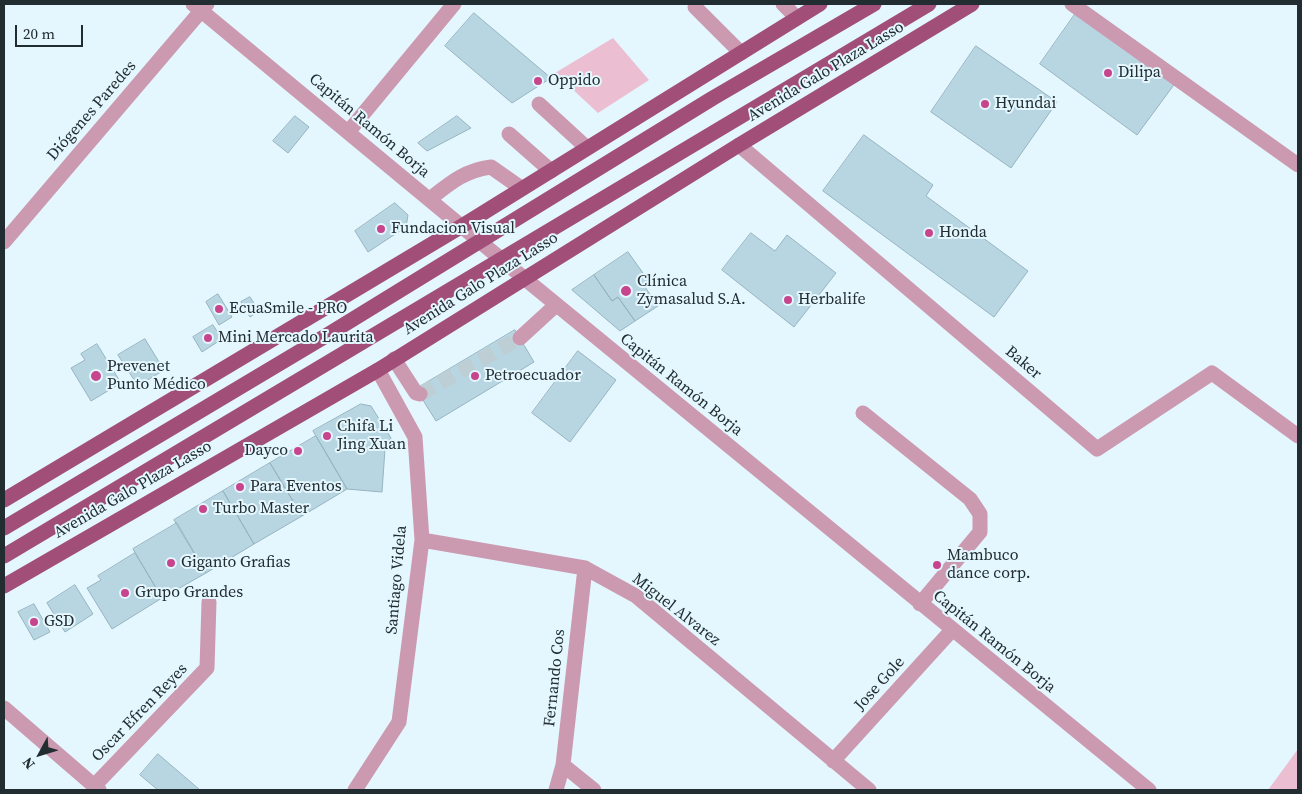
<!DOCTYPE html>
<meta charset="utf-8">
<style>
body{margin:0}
#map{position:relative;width:1302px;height:794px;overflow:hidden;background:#e4f7fe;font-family:"Source Serif 4",serif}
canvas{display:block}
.frame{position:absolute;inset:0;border:5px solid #212d31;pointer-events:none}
.north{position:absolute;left:15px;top:729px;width:50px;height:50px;-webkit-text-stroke:4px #e4f7fe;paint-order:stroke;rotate:231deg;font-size:14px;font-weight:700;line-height:20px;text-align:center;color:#212d31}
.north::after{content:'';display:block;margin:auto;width:18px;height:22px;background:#212d31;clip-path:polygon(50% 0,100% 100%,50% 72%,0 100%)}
.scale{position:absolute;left:15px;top:25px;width:68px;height:22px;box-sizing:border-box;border:2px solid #212d31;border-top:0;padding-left:6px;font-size:15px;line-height:18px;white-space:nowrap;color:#212d31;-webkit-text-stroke:4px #e4f7fe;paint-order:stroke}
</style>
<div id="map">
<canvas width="1302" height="794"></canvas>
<div class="frame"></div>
<div class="north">N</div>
<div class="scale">20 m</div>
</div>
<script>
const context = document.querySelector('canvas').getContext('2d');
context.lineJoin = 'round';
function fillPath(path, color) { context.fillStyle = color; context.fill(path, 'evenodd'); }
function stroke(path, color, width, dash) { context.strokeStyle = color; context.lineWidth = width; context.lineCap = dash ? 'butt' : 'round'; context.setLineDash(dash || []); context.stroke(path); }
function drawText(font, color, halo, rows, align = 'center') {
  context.font = font + ' "Source Serif 4",serif'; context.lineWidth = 4; context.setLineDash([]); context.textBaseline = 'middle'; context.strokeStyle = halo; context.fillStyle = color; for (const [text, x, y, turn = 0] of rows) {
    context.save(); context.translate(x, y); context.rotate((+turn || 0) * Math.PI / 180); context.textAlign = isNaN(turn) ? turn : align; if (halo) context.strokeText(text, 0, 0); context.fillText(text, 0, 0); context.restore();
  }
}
fillPath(new Path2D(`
 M613 38 649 80 598 113 555 73Z
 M1298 749V790H1268Z`), '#ecbed2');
const building = new Path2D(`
 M1078 10 1176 82 1137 135 1040 64Z
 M474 13 551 78 512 103 445 46Z
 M976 46 1057 102 1011 168 931 112Z
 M295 116 309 127 288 153 273 141Z
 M457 116 471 128 427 151 418 143Z
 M864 135 933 185 926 196 1028 271 994 317 823 191Z
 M395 203 408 215 406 227 368 252 355 231Z
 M751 233 775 251 787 235 836 273 794 327 722 270Z
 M628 252 648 280 643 284 658 306 635 321 618 297 612 301 594 275Z
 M594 275 612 301 618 297 635 321 620 331 572 290Z
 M218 294 232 317 219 325 206 302Z
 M250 297 259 311 250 317 241 302Z
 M213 325 222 339 202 352 193 337Z
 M515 330 534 362 436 421 416 389Z
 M145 339 164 370 138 386 118 355Z
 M97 344 121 383 91 401 71 368 85 360 81 354Z
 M578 351 616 380 570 442 532 413Z
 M361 404 371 406 391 438 385 449 382 492 347 489 313 431Z
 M316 436 347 489 302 516 270 463Z
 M270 463 302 516 254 544 223 491Z
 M223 491 254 544 206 573 174 520Z
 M177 523 206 573 162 598 133 549Z
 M135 553 162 598 112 629 87 588 101 580 98 576Z
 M75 585 93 614 65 632 47 603Z
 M34 604 50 632 34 640 18 612Z
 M158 754 200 790H158L140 775Z`);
fillPath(building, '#b8d6e2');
stroke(building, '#96b4c0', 1);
stroke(new Path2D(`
 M420 394 520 338`), '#bdcfd5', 15, [15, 8]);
stroke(new Path2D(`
 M193 4 524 278 1149 790
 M783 4 797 18
 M1072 4 1298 165
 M695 7 741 53
 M539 104 587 148
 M349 131 454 4
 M509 134 551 171
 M739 145 1097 449 1212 373 1298 436
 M430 199C449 184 465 170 491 167L521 188
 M4 242 207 4
 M520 338 556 305
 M394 359 416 393 420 394
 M863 413 970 499 980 514V532L920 604
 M422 540 585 568 636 596 869 790
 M4 708 99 790
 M833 761 952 630
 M563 765 594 790
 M94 786 207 668 209 602
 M355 790 399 722 422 540 415 437 378 370
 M556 790 563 765 585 568`), '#cb9ab0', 15);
stroke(new Path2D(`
 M4 500 462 226 820 4
 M4 528 324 337 713 98 874 4
 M4 556 929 4
 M4 586 378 370 739 145 972 4`), '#a14e79', 15);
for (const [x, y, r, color] of [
 [1108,73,5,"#c7458d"],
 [538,81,5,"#c7458d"],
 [985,104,5,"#c7458d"],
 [381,229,5,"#c7458d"],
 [929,233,5,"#c7458d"],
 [626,291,6,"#c7458d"],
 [788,300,5,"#c7458d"],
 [219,309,5,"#c7458d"],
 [208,338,5,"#c7458d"],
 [96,376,6,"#c7458d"],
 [475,376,5,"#c7458d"],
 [327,436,5,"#c7458d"],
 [298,451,5,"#c7458d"],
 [240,487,5,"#c7458d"],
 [203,509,5,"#c7458d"],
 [171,563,5,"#c7458d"],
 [937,565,5,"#c7458d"],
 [125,593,5,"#c7458d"],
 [34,622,5,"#c7458d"]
]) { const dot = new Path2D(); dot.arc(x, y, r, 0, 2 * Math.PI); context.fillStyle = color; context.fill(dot); stroke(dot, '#e4f7fe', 2); }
drawText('16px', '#212d31', '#e4f7fe', [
 ["Avenida Galo Plaza Lasso",826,72,-31],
 ["Diógenes Paredes",92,111,-49],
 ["Capitán Ramón Borja",369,126,40],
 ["Avenida Galo Plaza Lasso",481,284,-32],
 ["Baker",1023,363,40],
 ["Capitán Ramón Borja",681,385,39],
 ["Avenida Galo Plaza Lasso",133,490,-30],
 ["Santiago Videla",397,580,-85],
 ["Miguel Alvarez",676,610,38],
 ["Capitán Ramón Borja",994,642,39],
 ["Fernando Cos",555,678,-84],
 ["Jose Gole",880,684,-48],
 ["Oscar Efren Reyes",140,713,-46]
]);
drawText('16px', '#212d31', '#e4f7fe', [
 ["Dilipa",1118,73],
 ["Oppido",548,81],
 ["Hyundai",995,104],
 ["Fundacion Visual",391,229],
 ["Honda",939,233],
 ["Clínica",637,282],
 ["Zymasalud S.A.",637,300],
 ["Herbalife",798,300],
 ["EcuaSmile - PRO",229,309],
 ["Mini Mercado Laurita",218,338],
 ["Prevenet",107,367],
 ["Punto Médico",107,385],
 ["Petroecuador",485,376],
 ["Chifa Li",337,427],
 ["Jing Xuan",337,445],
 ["Dayco",288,451,"right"],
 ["Para Eventos",250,487],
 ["Turbo Master",213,509],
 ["Mambuco",947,556],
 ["dance corp.",947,574],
 ["Giganto Grafias",181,563],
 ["Grupo Grandes",135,593],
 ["GSD",44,622]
], 'left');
</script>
